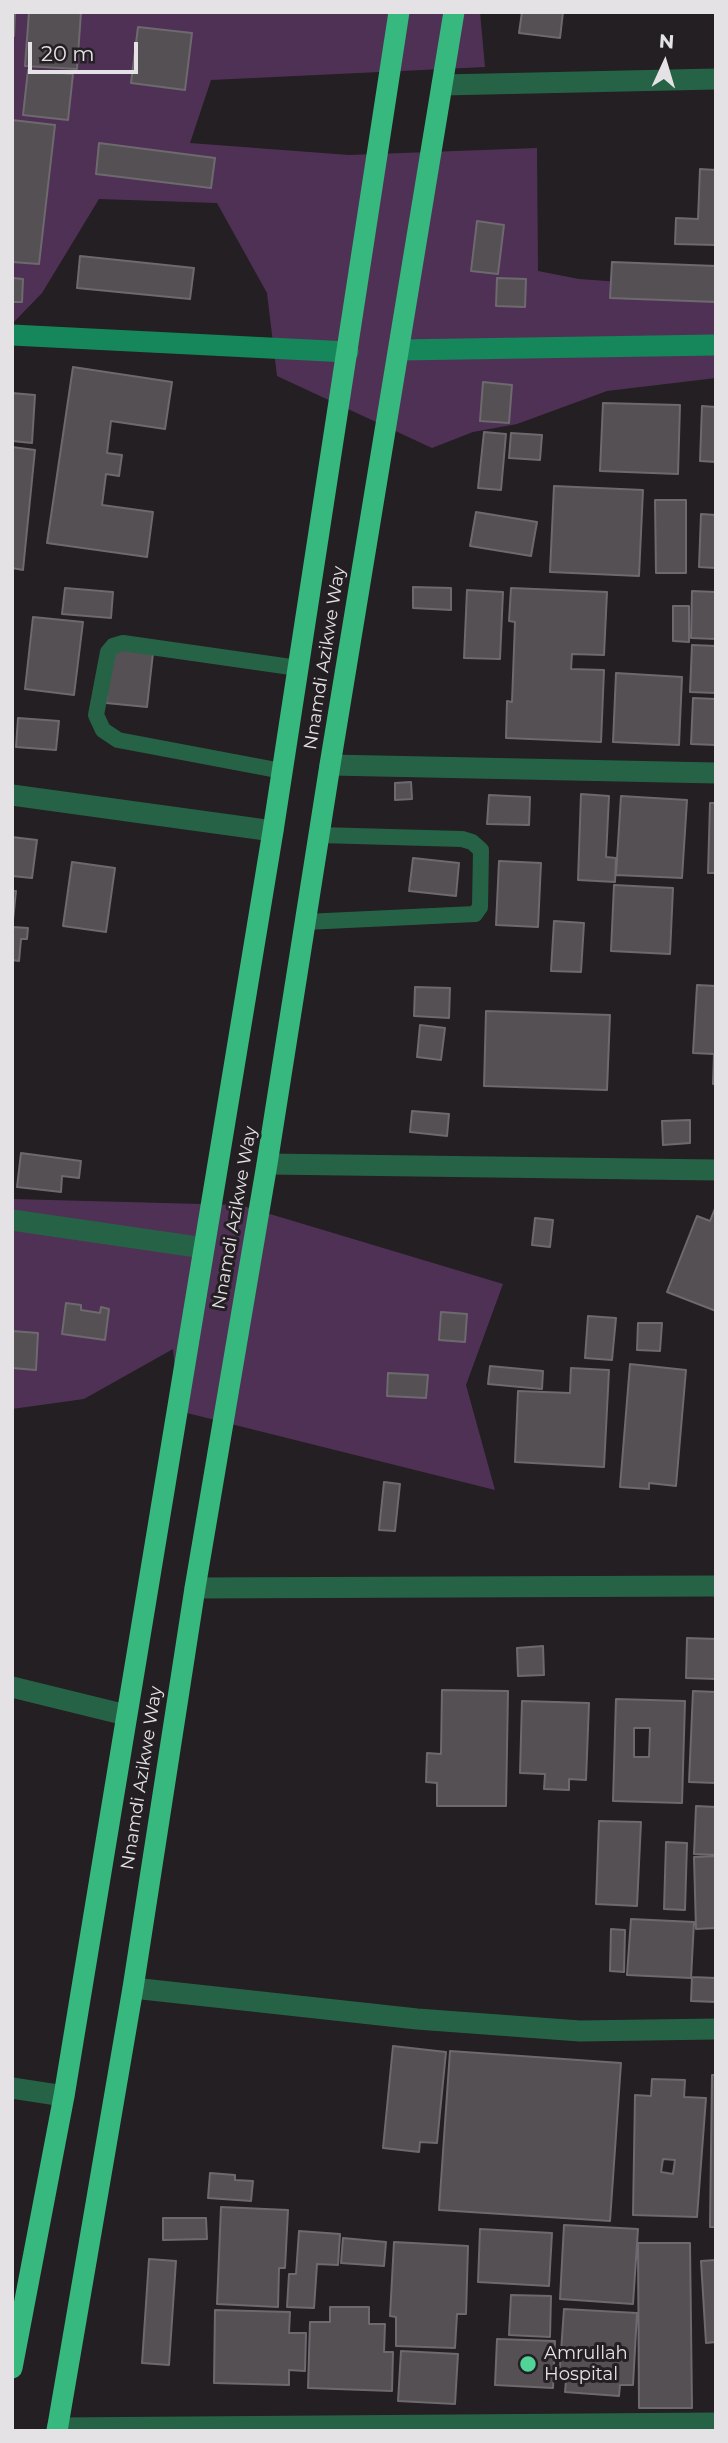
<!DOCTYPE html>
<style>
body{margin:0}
#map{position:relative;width:728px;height:2443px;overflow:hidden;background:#231f23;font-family:Montserrat,sans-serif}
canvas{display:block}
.frame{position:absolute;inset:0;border:14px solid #e4e2e4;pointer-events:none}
.north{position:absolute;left:630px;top:28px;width:70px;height:70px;-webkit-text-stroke:5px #231f23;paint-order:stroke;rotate:4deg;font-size:19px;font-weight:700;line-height:28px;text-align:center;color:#e4e2e4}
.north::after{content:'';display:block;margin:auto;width:24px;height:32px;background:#e4e2e4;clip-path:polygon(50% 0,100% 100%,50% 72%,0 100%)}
.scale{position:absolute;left:28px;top:42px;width:110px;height:32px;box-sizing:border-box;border:4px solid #e4e2e4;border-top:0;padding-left:9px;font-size:21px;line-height:24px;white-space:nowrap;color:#e4e2e4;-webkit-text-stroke:5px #231f23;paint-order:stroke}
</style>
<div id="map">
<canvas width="728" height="2443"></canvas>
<div class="frame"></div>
<div class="north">N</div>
<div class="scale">20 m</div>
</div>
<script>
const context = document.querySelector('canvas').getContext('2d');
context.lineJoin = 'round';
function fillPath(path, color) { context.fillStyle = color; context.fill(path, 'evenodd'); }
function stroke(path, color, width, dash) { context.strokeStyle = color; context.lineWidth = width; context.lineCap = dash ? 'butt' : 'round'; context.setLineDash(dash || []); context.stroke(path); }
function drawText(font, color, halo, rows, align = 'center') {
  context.font = font + ' Montserrat,sans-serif'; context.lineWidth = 6; context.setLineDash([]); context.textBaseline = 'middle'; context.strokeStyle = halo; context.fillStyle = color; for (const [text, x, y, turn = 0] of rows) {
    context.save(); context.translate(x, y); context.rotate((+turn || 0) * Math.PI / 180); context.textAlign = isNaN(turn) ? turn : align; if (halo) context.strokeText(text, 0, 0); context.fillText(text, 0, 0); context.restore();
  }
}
fillPath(new Path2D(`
 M12 12H480L485 67 211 80 190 143 349 155 537 148 538 271 579 279 716 289V378L607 391 517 424 473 432 432 448 277 376 267 293 217 203 99 199 42 293 12 324Z
 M12 1199 240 1205 503 1284 466 1385 495 1490 179 1411 173 1349 84 1399 12 1409Z`), '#503156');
const building = new Path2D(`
 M12 12H15L14 36H12Z
 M29 12H81L77 69 25 66Z
 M522 12H563L560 38 519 33Z
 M138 27 192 33 185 90 131 83Z
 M28 70 73 74 68 120 23 115Z
 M12 120 55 125 39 264 12 262Z
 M99 143 215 158 211 188 96 174Z
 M700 169 716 170V245L675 244 676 218 698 219Z
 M477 221 504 225 498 274 471 271Z
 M80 256 194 268 190 299 77 288Z
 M612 262 716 266V302L610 298Z
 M12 278 23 279 22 302H12Z
 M497 278 526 279 525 307 496 306Z
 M73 367 172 382 165 429 111 421 107 453 122 455 119 476 106 474 102 505 153 512 147 557 47 543Z
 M483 382 512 385 509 423 480 421Z
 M12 393 35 395 32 443 12 441Z
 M603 403 680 405 678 474 600 471Z
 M702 406 716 407V462L700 461Z
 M484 432 506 434 501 490 478 488Z
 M511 433 542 435 540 460 509 458Z
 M12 447 35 450 23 570 12 568Z
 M554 486 643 490 639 576 550 572Z
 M655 500H686V573H656Z
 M476 512 537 522 531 556 470 546Z
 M701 514 716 515V568L699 567Z
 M413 587 451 588V610L413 608Z
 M65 588 113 592 111 618 62 614Z
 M511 588 607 592 604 655 572 654 571 669 604 670 601 742 506 738 507 701 512 702 515 622 509 621Z
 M467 590 503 592 500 659 464 658Z
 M692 591 716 592V639L691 638Z
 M673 606H689V642L673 641Z
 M33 617 83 622 74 695 25 689Z
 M692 645 716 646V693L690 692Z
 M112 648 153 653 147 707 106 703Z
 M616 673 682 677 679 745 613 742Z
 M693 698 716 699V745L691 744Z
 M18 718 59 721 56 750 16 747Z
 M411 782 412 799 395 800V783Z
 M581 794 609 796 606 857 616 858 615 882 578 880Z
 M489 795 530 797 529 825 487 824Z
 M621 796 687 800 682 878 616 875Z
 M710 803H716V873H708Z
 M12 837 37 840 32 878 12 876Z
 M413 858 459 863 456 896 409 891Z
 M499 861 541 863 538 927 496 925Z
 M72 862 115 868 106 932 63 926Z
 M614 885 673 888 670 954 611 951Z
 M12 891H16L13 920H12Z
 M554 921 584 923 581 972 551 971Z
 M12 927 28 928 27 939H21L19 961 12 960Z
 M697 985 716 986V1084H713L714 1054 693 1053Z
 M415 987 450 988 449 1018 414 1016Z
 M486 1011 610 1015 607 1090 484 1086Z
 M420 1025 445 1028 441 1060 417 1057Z
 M412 1111 449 1114 447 1136 410 1132Z
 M690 1120V1143L663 1145 662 1121Z
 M21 1153 81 1161 79 1178 62 1176 61 1192 17 1187Z
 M716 1206V1311L667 1292 697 1216 710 1221Z
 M535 1218 553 1220 550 1247 532 1245Z
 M66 1303 81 1305V1310L100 1313 101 1307 109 1309 105 1340 62 1334Z
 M441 1312 467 1314 465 1342 439 1340Z
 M588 1316 616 1318 612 1360 585 1358Z
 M638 1323H662L660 1351 637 1350Z
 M12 1331 38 1333 36 1370 12 1368Z
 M630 1364 686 1370 676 1486 649 1483V1489L620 1487Z
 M490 1366 543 1371 542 1389 488 1384Z
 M571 1368 609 1370 604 1467 515 1462 518 1391 570 1393Z
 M388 1373 428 1375 426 1398 387 1396Z
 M384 1482 400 1484 395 1531 379 1530Z
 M687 1638 716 1639V1679L686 1678Z
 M543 1646 544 1675 518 1676 517 1648Z
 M442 1690 508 1691 506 1806H437V1783L426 1782 427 1753 441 1754Z
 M693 1691 716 1692V1783L689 1782Z
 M616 1699 685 1701 682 1803 613 1801ZM634 1728H650L649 1757H634Z
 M522 1701 589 1703 586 1780 569 1779V1790L544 1789 545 1774 520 1773Z
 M696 1806 716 1807V1855L694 1854Z
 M599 1821 641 1822 637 1906 596 1904Z
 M666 1842 687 1843 685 1910 664 1909Z
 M716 1856V1928L696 1929 694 1857Z
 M631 1919 694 1922 691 1978 627 1975Z
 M611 1929 625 1930 624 1972 610 1971Z
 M692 1977 716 1978V2002L691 2001Z
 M393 2046 446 2052 437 2143 420 2142 419 2152 383 2148Z
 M450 2051 621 2063 610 2221 439 2210Z
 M712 2075H716V2227H710Z
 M652 2079 685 2080 684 2097 706 2098 697 2217 633 2215 635 2095 651 2096ZM663 2159 675 2160 673 2174 661 2172Z
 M210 2173 235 2175V2180L253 2181 251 2201 208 2198Z
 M221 2207 288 2210 285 2268H279L278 2307 217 2304Z
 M163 2218H206L207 2239 163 2240Z
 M564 2225 638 2229 633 2304 560 2299Z
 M480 2229 552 2233 549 2286 478 2282Z
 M299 2231 340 2234 338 2265 317 2264 314 2308 287 2307 289 2274H296Z
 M343 2238 386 2242 384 2266 341 2263Z
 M394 2242 468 2246 466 2314H457L455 2348 396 2346V2317L390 2316Z
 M638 2243H690L692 2408H639Z
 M149 2259 176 2261 169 2365 142 2363Z
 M716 2260V2342L706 2343 701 2261Z
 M511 2295 551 2296 550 2337 509 2335Z
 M330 2307H369V2324H385L384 2352H393L392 2391 308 2388 310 2322H330Z
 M564 2309 637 2313 633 2385H620L619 2396 565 2392 566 2381 559 2380Z
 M215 2310 290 2312 289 2333H306L305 2371 289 2370V2385L214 2383Z
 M497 2339 555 2341 553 2388 495 2385Z
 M401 2351 458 2354 455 2404 398 2401Z`);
fillPath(building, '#545054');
stroke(building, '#6d696e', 2);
stroke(new Path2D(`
 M282 771 118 740 103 730 96 715 108 652 113 646 123 643 298 668
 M305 922 475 914 480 907 481 850 472 842 462 839 319 835`), '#266346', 16);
stroke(new Path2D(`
 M442 85 716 79
 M330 765 716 773
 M12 795 273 831
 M267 1164 716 1170
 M12 1220 204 1248
 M195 1588 716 1586
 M12 1687 126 1715
 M133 1988 417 2019 580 2031 716 2029
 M12 2088 64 2096
 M57 2428 716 2423`), '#266346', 21);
stroke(new Path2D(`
 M12 335 348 352
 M399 350 716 345`), '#16875a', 21);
stroke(new Path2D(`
 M12 2368 64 2096 273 831 399 12
 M57 2431 133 1988 195 1588 267 1164 330 765 454 12`), '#36b87f', 21);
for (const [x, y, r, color] of [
 [528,2364,9,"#52d397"]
]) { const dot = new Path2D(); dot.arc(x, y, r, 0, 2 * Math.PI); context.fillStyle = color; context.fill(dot); stroke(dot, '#231f23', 2.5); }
drawText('18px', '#e4e2e4', '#231f23', [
 ["Nnamdi Azikwe Way",325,658,-81],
 ["Nnamdi Azikwe Way",235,1218,-80],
 ["Nnamdi Azikwe Way",142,1778,-81]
]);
drawText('18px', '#e4e2e4', '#231f23', [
 ["Amrullah",544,2354],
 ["Hospital",544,2375]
], 'left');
</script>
